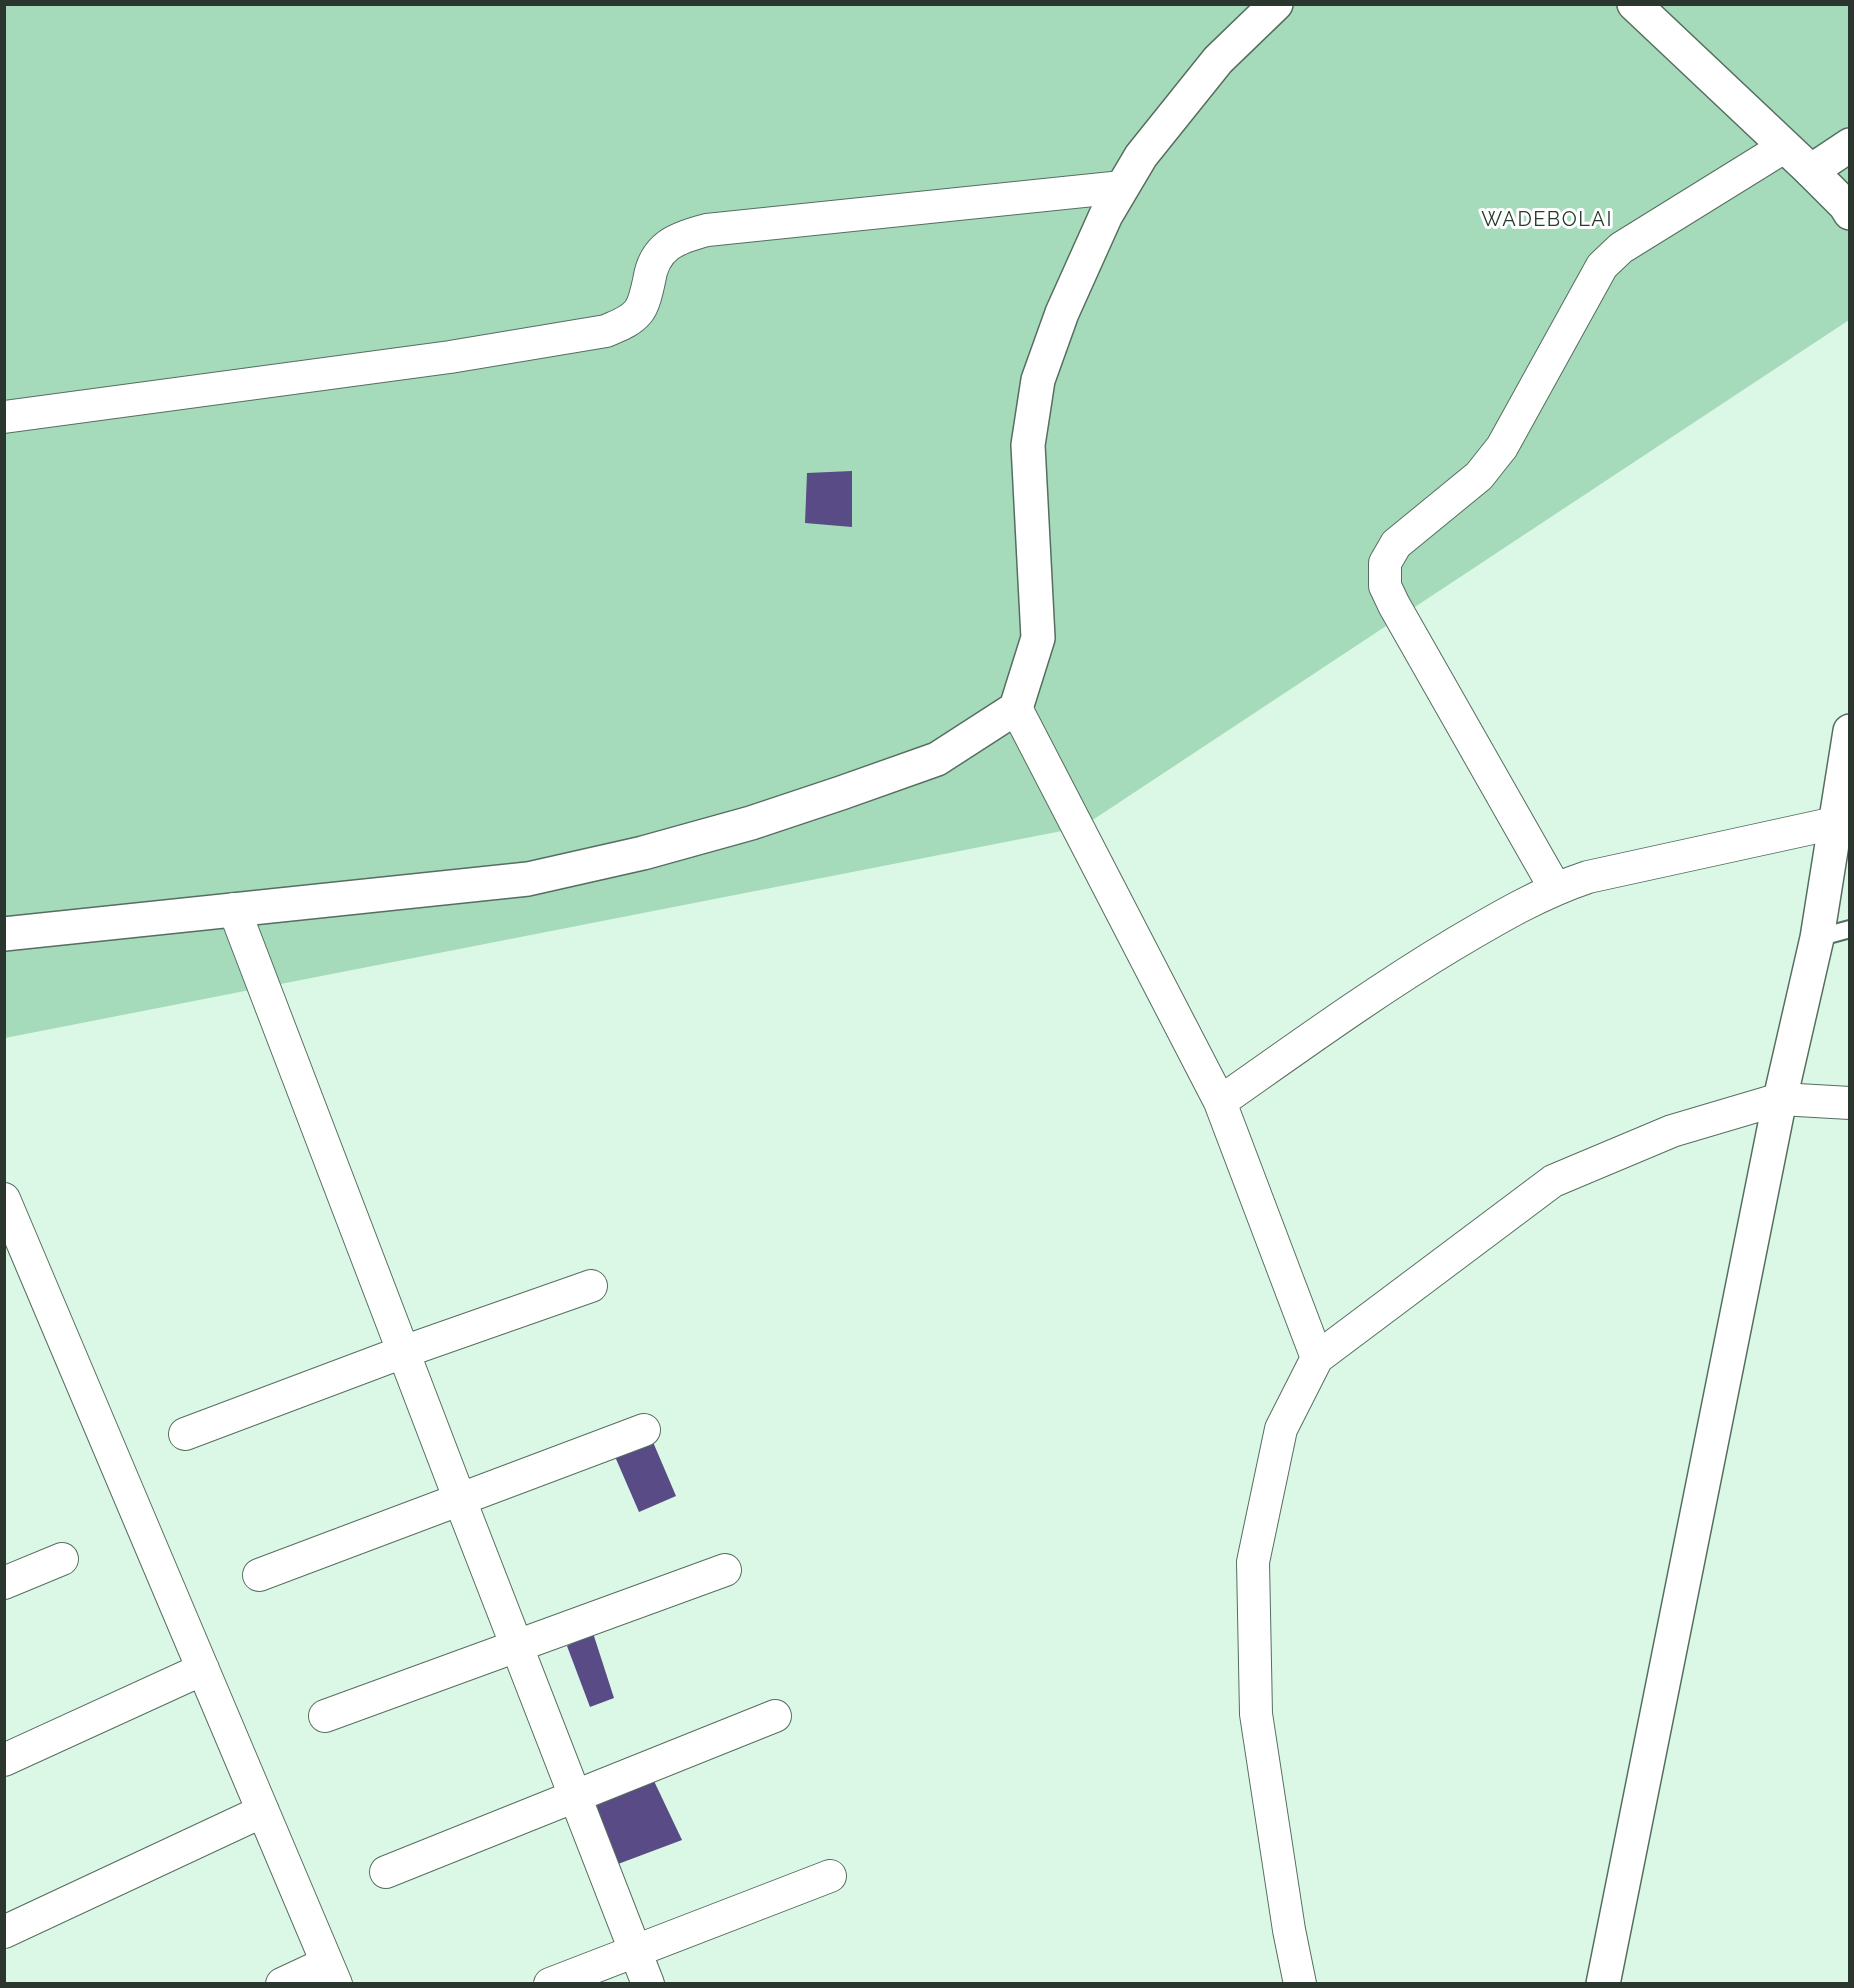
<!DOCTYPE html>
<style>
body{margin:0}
#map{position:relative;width:1854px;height:1988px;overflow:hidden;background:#dbf7e5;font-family:Raleway,sans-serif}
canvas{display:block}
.frame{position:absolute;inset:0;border:6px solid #2b362f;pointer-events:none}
</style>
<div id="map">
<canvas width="1854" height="1988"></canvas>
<div class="frame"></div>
</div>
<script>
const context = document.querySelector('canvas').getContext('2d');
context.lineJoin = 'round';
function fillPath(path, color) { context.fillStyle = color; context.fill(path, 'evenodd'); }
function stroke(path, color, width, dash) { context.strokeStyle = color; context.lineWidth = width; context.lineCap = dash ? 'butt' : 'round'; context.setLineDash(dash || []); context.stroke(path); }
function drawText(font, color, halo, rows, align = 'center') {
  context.font = font + ' Raleway,sans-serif'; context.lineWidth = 6; context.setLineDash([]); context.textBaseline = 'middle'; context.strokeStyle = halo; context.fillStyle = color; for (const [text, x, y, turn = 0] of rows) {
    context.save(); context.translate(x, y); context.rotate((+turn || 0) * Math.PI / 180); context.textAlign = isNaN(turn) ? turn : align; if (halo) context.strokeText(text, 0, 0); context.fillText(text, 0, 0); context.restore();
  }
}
fillPath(new Path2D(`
 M5 5H1849V320L1082 827 5 1038Z`), '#a5dbba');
fillPath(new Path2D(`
 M852 471V527L805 523 807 473Z
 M650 1435 676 1496 639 1512 613 1452Z
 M593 1633 614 1698 590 1707 567 1646Z
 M654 1781 682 1840 610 1867 586 1810Z`), '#584b86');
const service = new Path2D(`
 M1817 938 1850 929`);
const minor = new Path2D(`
 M4 417 450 357 606 331C617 326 630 322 638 312 644 305 647 290 649 281 654 246 676 238 707 230L1122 187
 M1016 708 1220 1102 1317 1358
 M1555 888 1394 605 1385 586V563L1396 544 1479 476 1502 447 1602 266 1621 248 1784 147
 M234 909 460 1500 648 1984
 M1220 1102C1297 1048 1374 992 1454 944 1498 918 1540 893 1588 877L1835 823
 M4 1199 336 1984
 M185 1434 403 1352 591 1286
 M259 1575 644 1430
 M4 1583 62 1559
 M325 1716 725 1570
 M4 1760 203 1669
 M386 1872 775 1716
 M4 1932 263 1811
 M282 1984 327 1963
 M550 1984 830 1876
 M1300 1984 1289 1930 1256 1714 1253 1562 1281 1429 1317 1358 1553 1181 1672 1131 1780 1099 1850 1103`);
const tertiary = new Path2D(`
 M1811 171 1850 145
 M4 934 528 879 643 853 751 823 841 793 937 759 1016 708 1038 638 1028 445 1038 380 1062 313 1106 215 1141 156 1218 60 1276 4`);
const secondary = new Path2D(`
 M1634 4 1811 171 1845 205 1850 213
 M1603 1984 1780 1099 1817 938 1850 731`);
stroke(service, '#566e5f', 20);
stroke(minor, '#566e5f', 34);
stroke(tertiary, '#566e5f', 36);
stroke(secondary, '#566e5f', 36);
stroke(service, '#fff', 16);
stroke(minor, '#fff', 32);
stroke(tertiary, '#fff', 33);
stroke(secondary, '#fff', 33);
context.letterSpacing = '1.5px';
drawText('20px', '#243b2d', '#fff', [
 ["WADEBOLAI",1547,220]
]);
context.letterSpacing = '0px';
</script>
